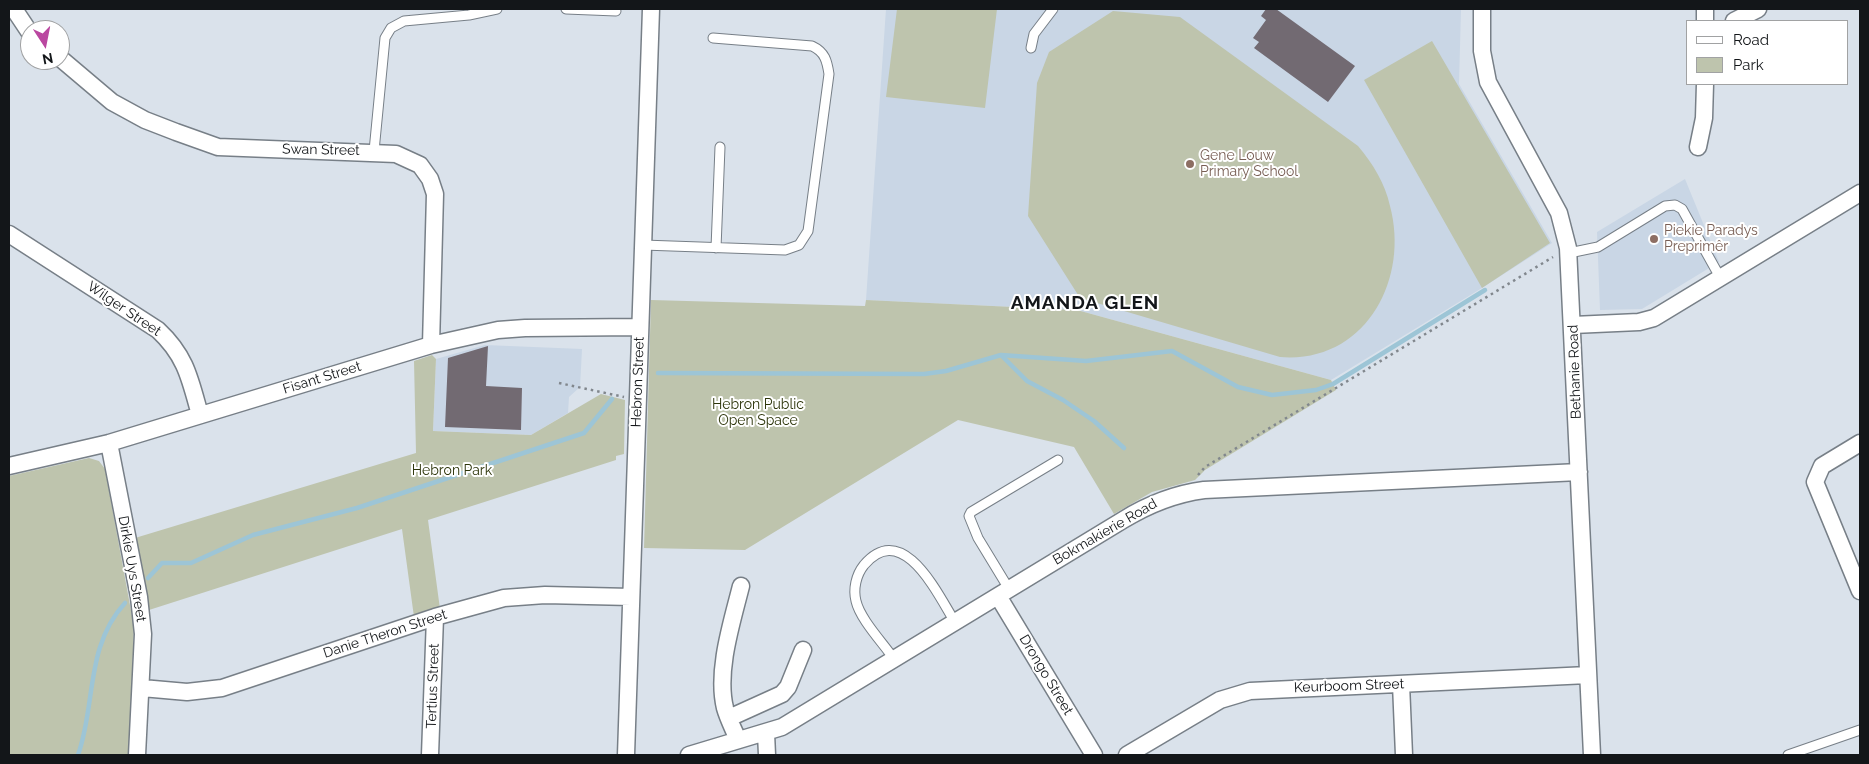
<!DOCTYPE html>
<meta charset="utf-8">
<style>
body{margin:0}
#map{position:relative;width:1869px;height:764px;overflow:hidden;background:#dae2eb;font-family:Raleway,sans-serif}
canvas{display:block}
.frame{position:absolute;inset:0;border:10px solid #131619;pointer-events:none}
.legend{position:absolute;left:1686px;top:20px;width:162px;height:65px;box-sizing:border-box;background:#fff;border:1px solid #a1a2a3;margin:0;padding:6px 9px;list-style:none;font-size:15px;color:#131619}
.legend li{display:flex;align-items:center;gap:10px;height:25px}
.legend b{width:25px;border:1px solid #a1a2a3}
.north{position:absolute;left:20px;top:20px;width:50px;height:50px;box-sizing:border-box;background:#fff;border:1px solid #a1a2a3;border-radius:50%;rotate:169deg;font-size:14px;font-weight:700;line-height:20px;text-align:center;color:#131619}
.north::after{content:'';display:block;margin:auto;width:18px;height:22px;background:#ba47a0;clip-path:polygon(50% 0,100% 100%,50% 72%,0 100%)}
</style>
<div id="map">
<canvas width="1869" height="764"></canvas>
<div class="frame"></div>
<ul class="legend">
<li><b style="height:6px;background:#fff"></b>Road</li>
<li><b style="height:14px;background:#bec4ad"></b>Park</li>
</ul>
<div class="north">N</div>
</div>
<script>
const context = document.querySelector('canvas').getContext('2d');
context.lineJoin = 'round';
function fillPath(path, color) { context.fillStyle = color; context.fill(path, 'evenodd'); }
function stroke(path, color, width, dash) { context.strokeStyle = color; context.lineWidth = width; context.lineCap = dash ? 'butt' : 'round'; context.setLineDash(dash || []); context.stroke(path); }
function drawText(font, color, halo, rows, align = 'center') {
  context.font = font + ' Raleway,sans-serif'; context.lineWidth = 4; context.setLineDash([]); context.textBaseline = 'middle'; context.strokeStyle = halo; context.fillStyle = color; for (const [text, x, y, turn = 0] of rows) {
    context.save(); context.translate(x, y); context.rotate((+turn || 0) * Math.PI / 180); context.textAlign = isNaN(turn) ? turn : align; if (halo) context.strokeText(text, 0, 0); context.fillText(text, 0, 0); context.restore();
  }
}
fillPath(new Path2D(`
 M886 9H1461L1459 84 1552 243 1482 288 1331 380 1077 310 866 300Z
 M1685 179 1719 262 1642 309 1600 310 1597 232Z
 M485 345 582 349 580 387 569 397 568 413 531 435 433 431 436 359Z`), '#c9d6e5');
fillPath(new Path2D(`
 M897 9H997L985 108 886 97Z
 M1113 11 1180 17 1358 146C1373 164 1385 183 1390 206 1410 281 1364 364 1280 357L1080 298 1028 216 1037 83 1049 52Z
 M1432 41 1550 243 1482 288 1364 80Z
 M651 300 865 306 866 300 1077 310 1331 380 1336 390 1205 470 1195 480 1152 492 1114 514 1074 447 958 420 745 550 644 548Z
 M432 355 436 359 433 431 531 435 601 394 625 400 624 454 616 456V460L428 520 440 609 414 617 402 529 149 610 135 538 416 453 414 361Z
 M89 458 99 461 105 469 134 627 129 755H9V476Z`), '#bec4ad');
stroke(new Path2D(`
 M1002 356 1027 381 1063 400 1094 421 1124 448
 M658 373 924 374 946 371 1001 355 1086 361 1172 351 1238 387 1272 395 1316 390 1333 384 1485 290
 M148 578 162 563H191L253 535 357 508 584 433 612 399
 M78 755C96 705 85 646 125 603`), '#9dc5d6', 4.5);
fillPath(new Path2D(`
 M1266 9H1276L1355 66 1328 102 1254 48 1259 42 1253 38 1266 20 1261 16Z
 M488 346 486 386 522 388 521 430 445 427 448 358Z`), '#726a72');
const lane = new Path2D(`
 M566 9 616 11
 M1031 48 1034 34 1053 9
 M374 151 385 38 391 28 404 21 469 15 497 9
 M643 245 785 250 799 245 808 231 829 74C827 61 825 52 812 46L713 38
 M716 248 720 147
 M1569 253 1598 247 1665 206 1675 205 1682 209 1721 279
 M1009 589 978 538 969 516 971 512 1058 460
 M894 659C883 643 860 619 856 601 853 589 856 575 864 565 903 519 938 595 955 622
 M1788 755 1860 730`);
const street = new Path2D(`
 M14 9 30 33
 M1482 9V51L1488 82 1559 213 1568 248 1592 755
 M1705 21V9
 M1734 21 1758 9
 M60 58 112 102 145 120 176 132 218 147 396 154 420 165 430 179 435 194 431 345
 M1698 147 1704 118 1705 84
 M9 234 158 330C186 356 190 379 200 415
 M1573 325 1639 322 1654 318 1860 193
 M109 443 139 597 143 634 137 755
 M1860 443 1822 466 1815 482 1860 591
 M9 466 109 443 431 345 498 330 525 328 640 327
 M998 596 1094 755
 M1401 684 1404 755
 M142 688 187 692 222 688 435 617 504 598 545 595 631 597
 M729 718 782 694 788 687 803 650
 M766 733 767 755
 M738 740C734 730 728 719 725 708 716 671 732 622 741 586
 M430 755 435 617
 M626 755 651 9
 M689 755 782 727 1123 520C1149 504 1174 494 1204 490L1579 472
 M1127 755 1220 700 1250 691 1588 675`);
stroke(lane, '#777f87', 11);
stroke(street, '#777f87', 19);
stroke(new Path2D(`
 M559 383 624 397
 M1198 475 1205 467 1553 257`), '#81878d', 2.5, [2.5, 4]);
stroke(lane, '#fff', 9);
stroke(street, '#fff', 16);
for (const [x, y, r, color] of [
 [1190,164,5,"#8d6e63"],
 [1654,239,5,"#8d6e63"]
]) { const dot = new Path2D(); dot.arc(x, y, r, 0, 2 * Math.PI); context.fillStyle = color; context.fill(dot); stroke(dot, '#fff', 2); }
drawText('14px', '#131619', '#fff', [
 ["Swan Street",321,150,1],
 ["Wilger Street",124,309,34],
 ["Bethanie Road",1575,372,-92],
 ["Fisant Street",322,378,-17],
 ["Hebron Street",638,382,-88],
 ["Bokmakierie Road",1105,532,-30],
 ["Dirkie Uys Street",132,569,80],
 ["Danie Theron Street",385,634,-18],
 ["Drongo Street",1046,675,59],
 ["Tertius Street",433,686,-88],
 ["Keurboom Street",1349,686,-2]
]);
drawText('14px', '#785e54', '#fff', [
 ["Gene Louw",1200,156],
 ["Primary School",1200,172],
 ["Piekie Paradys",1664,231],
 ["Preprimêr",1664,247]
], 'left');
drawText('14px', '#2c3409', '#fff', [
 ["Hebron Public",758,405],
 ["Open Space",758,421],
 ["Hebron Park",452,471]
]);
context.letterSpacing = '1px';
drawText('bold 19px', '#131619', '#fff', [
 ["AMANDA GLEN",1085,303]
]);
context.letterSpacing = '0px';
</script>
